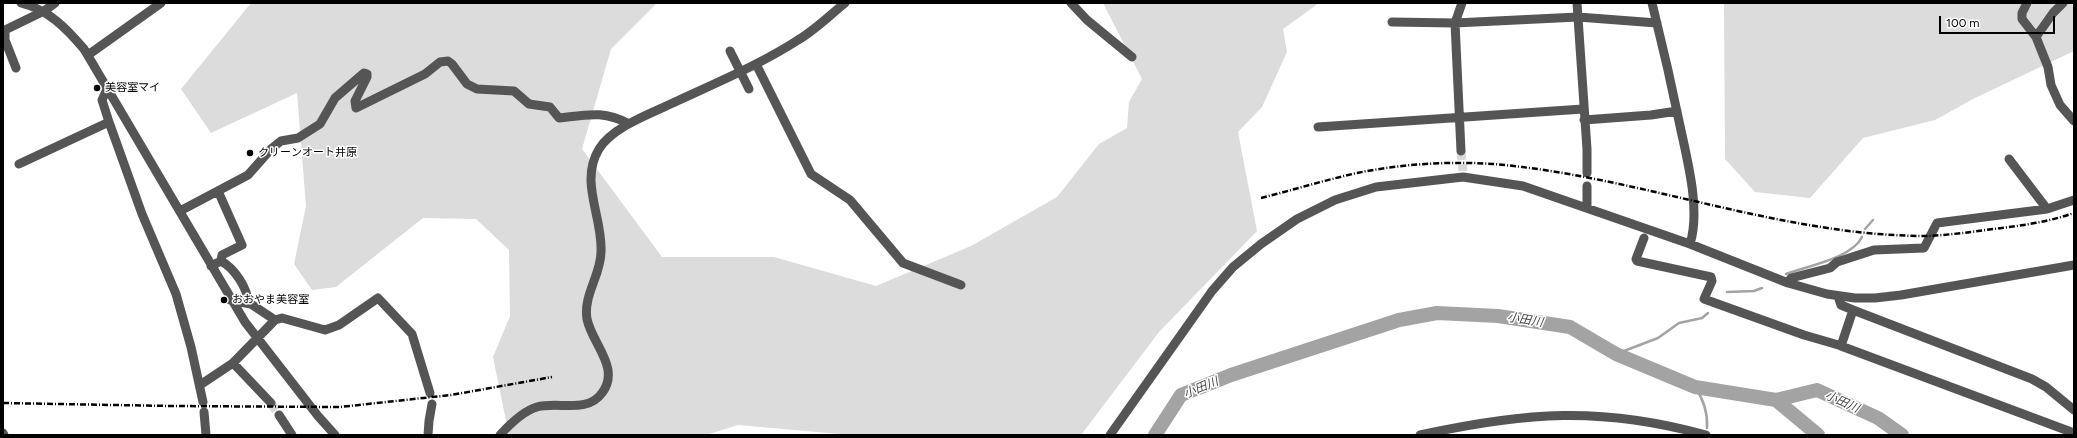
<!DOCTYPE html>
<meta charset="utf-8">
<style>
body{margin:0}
#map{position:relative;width:2077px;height:438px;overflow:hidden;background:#fff;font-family:Figtree,sans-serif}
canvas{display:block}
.frame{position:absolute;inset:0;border:4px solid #000;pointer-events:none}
.scale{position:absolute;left:1939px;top:16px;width:116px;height:18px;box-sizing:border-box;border:2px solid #000;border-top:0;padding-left:5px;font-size:12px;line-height:14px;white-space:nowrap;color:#000;-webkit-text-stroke:3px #fff;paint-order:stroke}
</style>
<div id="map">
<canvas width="2077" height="438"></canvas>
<div class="frame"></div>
<div class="scale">100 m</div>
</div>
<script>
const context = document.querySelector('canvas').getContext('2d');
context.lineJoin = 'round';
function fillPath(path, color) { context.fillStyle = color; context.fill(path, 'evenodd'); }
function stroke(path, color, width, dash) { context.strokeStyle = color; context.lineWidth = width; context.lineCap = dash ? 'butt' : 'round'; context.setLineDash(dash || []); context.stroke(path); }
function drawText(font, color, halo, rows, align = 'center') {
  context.font = font + ' Figtree,"Noto Sans JP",sans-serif'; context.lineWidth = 3; context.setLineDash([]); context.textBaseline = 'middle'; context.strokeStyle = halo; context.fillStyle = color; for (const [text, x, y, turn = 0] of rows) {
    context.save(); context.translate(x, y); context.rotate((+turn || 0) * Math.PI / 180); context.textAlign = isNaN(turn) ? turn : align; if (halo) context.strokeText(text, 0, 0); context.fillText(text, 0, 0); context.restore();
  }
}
fillPath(new Path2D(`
 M251 3H657L611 49 582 149 662 257H774L876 286 971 246 1057 197 1099 144 1127 128 1129 102 1142 79 1103 3H1319L1283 29 1287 52 1262 107 1238 132 1257 231 1159 332 1081 435H851L738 425 706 435H509L493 357 510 316 509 250 476 219 423 218 336 287 312 290 294 264 306 206 297 93 211 133 181 89Z
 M1724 3H2074V51L1973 99 1935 120 1863 138 1810 198 1755 192 1725 159Z`), '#dcdcdc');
stroke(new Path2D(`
 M1865 229 1873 220
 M1786 274C1808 266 1852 258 1862 237
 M1727 292 1754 291 1762 288
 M1616 354 1658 338 1679 323 1702 318 1708 313
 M1695 387C1704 400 1708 412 1707 428`), '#a3a3a3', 2.5);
stroke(new Path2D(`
 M1776 400 1818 435
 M1155 435 1181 395 1231 375 1399 320 1437 313 1498 316 1570 327 1616 354 1695 387 1776 400 1817 390 1878 418 1902 435`), '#a3a3a3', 14);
stroke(new Path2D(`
 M1461 151 1463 171
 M271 403 279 415`), '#d9d9d9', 9, [9, 4.5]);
stroke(new Path2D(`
 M21 3C49 10 66 28 84 49L245 322 318 416 335 435
 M1071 3 1087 20 1132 57
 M1577 3 1587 149V173
 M1652 3C1663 47 1673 91 1682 135 1689 167 1700 212 1690 244
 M2027 3 2022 13V19L2036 37 2048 67 2051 85 2060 105 2074 121
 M1392 22 1455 23 1578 17 1657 23
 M5 30V40L16 68
 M3 31 44 11 55 3
 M2036 37 2053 13 2063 3
 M88 55 161 3
 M756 64 811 174 850 200 903 263 961 285
 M107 89 102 100 109 122 142 214 176 294 191 347 203 402
 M1584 120 1651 115 1677 111
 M1318 127 1583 109
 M1461 151 1455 23 1462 3
 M2009 159 2047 209
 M19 164 109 122
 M1587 207V186
 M180 211 248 175 271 149 281 141 298 138 320 124 335 98 364 73 367 74V77L355 101 356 108 425 74 440 62 448 61 452 64 467 84 477 89 514 91 529 104 550 107 559 118C586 115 604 110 629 124
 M1644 238 1636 259 1637 261 1711 277 1712 281 1704 299 1804 335 1842 346
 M221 261C234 268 248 288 248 303
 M211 266 221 261 222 255 242 245 218 191
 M1788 283 1791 278 1830 268 1837 262 1874 250 1924 248 1937 223 2047 209 2074 200
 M1838 296 1841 305 1853 310 2032 379 2046 387 2074 410
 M230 300 251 304 275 320
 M1853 310 1841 346 2074 433
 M233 363 271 403
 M200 385 233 363 275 320 282 318 325 330 339 325 378 298 412 334 430 393
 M204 412 206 435
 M279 415 292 435
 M3 433 4 435
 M428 435 429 421 432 404
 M500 435C510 424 523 411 537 407 558 401 587 414 602 393 621 368 592 344 587 319 583 295 601 275 601 252 603 217 579 182 599 149 613 126 655 112 677 101 718 82 761 64 798 40 815 30 830 15 845 3
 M1110 435 1212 291 1233 267 1261 244 1297 219 1335 200 1376 187 1463 177 1523 186 1690 244 1788 283 1827 294 1855 298H1875L1901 295 2074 265
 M1420 435C1525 412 1601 406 1706 435`), '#555', 9);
stroke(new Path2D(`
 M1261 198C1293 190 1325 180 1357 173 1401 164 1449 161 1493 164 1639 176 1779 236 1927 236 1949 235 1971 232 1993 229 2020 226 2048 222 2074 213
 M3 403 170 406 340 407 451 395 552 377`), '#000', 2.5, [6, 2, 1, 2]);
stroke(new Path2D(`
 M730 51 749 89`), '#555', 9);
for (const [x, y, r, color] of [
 [97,88,4,"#000"],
 [250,153,4,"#000"],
 [224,300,4,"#000"]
]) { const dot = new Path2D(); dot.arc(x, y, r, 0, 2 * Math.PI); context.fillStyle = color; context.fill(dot); stroke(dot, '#fff', 1.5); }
drawText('11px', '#000', '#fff', [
 ["美容室マイ",105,88],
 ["クリーンオート井原",258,153],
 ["おおやま美容室",232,300]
], 'left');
drawText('italic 12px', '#444', '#fff', [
 ["小田川",1525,320,9],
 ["小田川",1201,388,-23],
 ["小田川",1842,402,24]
]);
</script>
